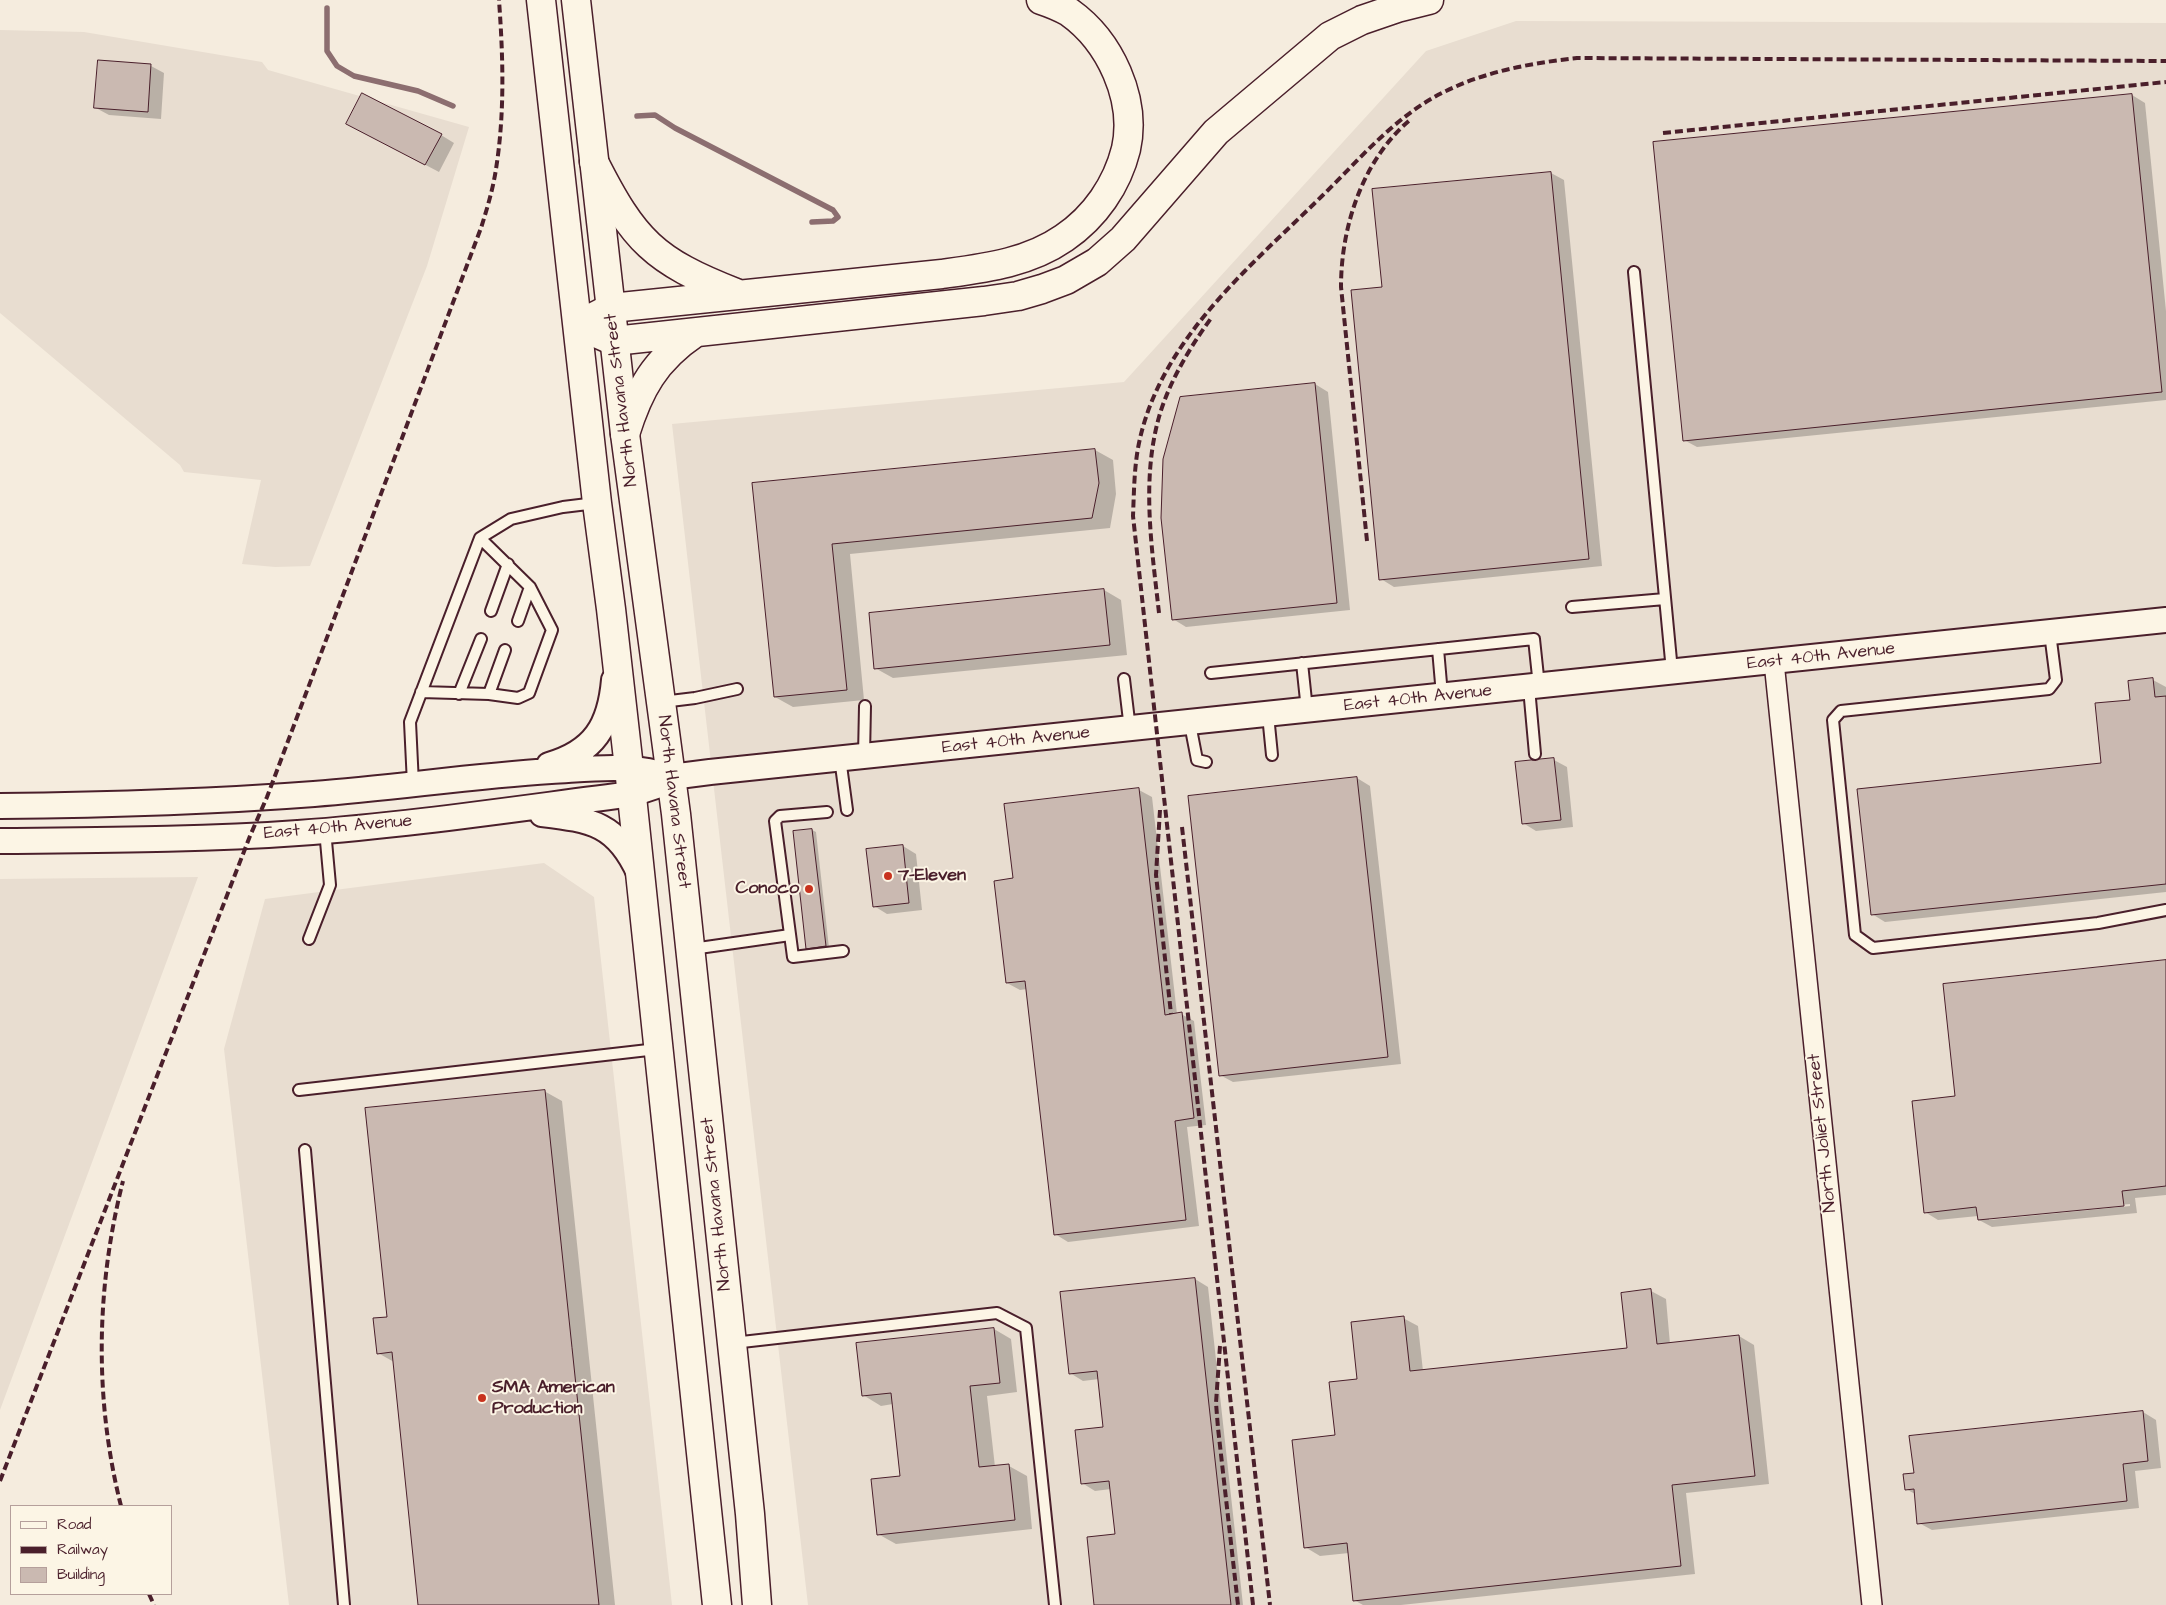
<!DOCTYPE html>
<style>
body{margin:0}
#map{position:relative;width:2166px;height:1605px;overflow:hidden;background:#f5ecde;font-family:"Architects Daughter",sans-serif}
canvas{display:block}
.legend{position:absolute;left:10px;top:1505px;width:162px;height:90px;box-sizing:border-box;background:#fcf5e5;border:1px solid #b59f9b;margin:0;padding:6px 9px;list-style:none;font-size:15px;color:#4a1f2b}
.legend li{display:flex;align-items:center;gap:10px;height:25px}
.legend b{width:25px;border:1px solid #b59f9b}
</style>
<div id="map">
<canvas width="2166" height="1605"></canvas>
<ul class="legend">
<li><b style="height:6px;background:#fcf5e5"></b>Road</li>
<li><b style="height:6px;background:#4a1f2b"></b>Railway</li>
<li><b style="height:14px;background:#cab9b1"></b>Building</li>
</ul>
</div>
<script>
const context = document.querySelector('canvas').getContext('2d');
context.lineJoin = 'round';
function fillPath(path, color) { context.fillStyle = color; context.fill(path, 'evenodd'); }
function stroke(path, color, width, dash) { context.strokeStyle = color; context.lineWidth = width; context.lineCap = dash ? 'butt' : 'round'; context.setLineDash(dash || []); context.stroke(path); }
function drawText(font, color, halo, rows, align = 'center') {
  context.font = font + ' "Architects Daughter",sans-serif'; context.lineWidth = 4; context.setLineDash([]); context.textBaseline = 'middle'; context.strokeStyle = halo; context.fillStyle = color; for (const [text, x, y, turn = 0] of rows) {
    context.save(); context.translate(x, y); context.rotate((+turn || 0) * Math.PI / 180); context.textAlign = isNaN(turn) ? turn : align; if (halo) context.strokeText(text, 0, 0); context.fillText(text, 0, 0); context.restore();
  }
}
fillPath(new Path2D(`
 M1516 21 2166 23V1605H808L672 424 1124 382 1426 51Z
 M0 30 84 32 262 62 268 70 469 127 427 266 310 566 275 567 242 564 261 480 184 472 180 465 0 313Z
 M544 863 594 897 672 1605H289L224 1049 265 899Z
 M198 877 0 1410V879Z`), '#e8ddd0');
fillPath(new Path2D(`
 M99 62 151 66 164 73 161 119 109 115 96 108Z
 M2132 95 2145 103 2166 311V400L1697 447 1684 440Z
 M361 131 441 135 454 143 439 172Z
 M1551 173 1564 180 1602 566 1394 587 1381 579Z
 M1315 384 1328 392 1350 610 1186 627 1173 619Z
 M1095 450 1113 460 1116 494 1110 528 850 554 864 700 793 707 775 697 754 484Z
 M1104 590 1121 600 1127 655 893 678 875 668Z
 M2153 680 2166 687V892L1885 922 1872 914 2102 764Z
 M1554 760 1567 767 1573 827 1536 831 1523 823Z
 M1357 778 1370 786 1401 1064 1233 1082 1220 1075Z
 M1139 790 1152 797 1177 1014H1181L1194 1021 1206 1125 1187 1127 1199 1226 1068 1242 1055 1234 1027 989 1020 990 1007 983 1014 879Z
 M812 830 816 832 829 948 811 950 807 948Z
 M903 846 916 854 922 910 887 914 874 906Z
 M2166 962V1195L2135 1198 2137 1213 1992 1227 1979 1220 1978 1216 1938 1220 1925 1212 1956 1097ZM2130 1204V1206L1989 1220V1218Z
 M544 1091 562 1101 615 1605H420L394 1362 378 1353 388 1318Z
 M1195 1279 1208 1287 1243 1605H1096L1116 1536 1111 1489 1095 1491 1082 1483 1104 1428 1099 1379 1083 1381 1070 1373Z
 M1651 1291 1666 1299 1670 1344 1739 1336 1754 1345 1769 1484 1686 1493 1695 1574 1401 1605H1363L1354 1600 1349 1553 1320 1556 1305 1547 1336 1436 1358 1380 1403 1318 1418 1326 1423 1371 1628 1349Z
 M994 1329 1011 1339 1017 1392 987 1396 995 1467 1009 1466 1027 1476 1032 1529 896 1544 878 1534 902 1477 893 1404 881 1406 863 1395Z
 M2143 1412 2156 1420 2161 1468 2135 1471 2139 1508 1932 1530 1919 1523 1915 1494 1906 1489 1915 1474Z`), '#0003');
stroke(new Path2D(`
 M327 8V51L337 66 354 76 418 91 453 106
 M637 116 655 115 675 128 833 210 838 217 833 221 812 222`), '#8c6e70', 5.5);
const building = new Path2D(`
 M98 60 151 64 148 112 94 108Z
 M362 93 442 134 425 165 346 124Z
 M2132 94 2162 392 1683 441 1653 142Z
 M1551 172 1589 559 1379 580 1351 290 1382 287 1372 189Z
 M1315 383 1337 603 1172 620 1161 518 1163 459 1180 397Z
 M1095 449 1099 483 1092 518 832 544 847 690 774 697 752 483Z
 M1104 589 1110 645 874 669 869 613Z
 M2153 678 2155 697 2166 696V884L1871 915 1857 789 2101 763 2095 703 2130 700 2128 681Z
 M1554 758 1561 820 1522 824 1515 762Z
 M1357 777 1388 1057 1219 1076 1188 796Z
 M1139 788 1165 1015 1182 1012 1194 1118 1175 1121 1186 1220 1054 1235 1025 981 1006 983 994 881 1013 878 1004 804Z
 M812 829 826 946 806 949 793 831Z
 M903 845 909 903 873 907 866 849Z
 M2166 960V1186L2122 1191 2124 1206 1978 1220 1976 1207 1924 1213 1912 1101 1955 1096 1943 984Z
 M545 1090 599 1605H418L392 1352 377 1354 373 1318 387 1317 365 1108Z
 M1195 1278 1231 1605H1094L1087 1537 1115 1534 1109 1481 1081 1484 1075 1430 1103 1427 1097 1371 1069 1374 1060 1292Z
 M1651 1289 1657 1344 1739 1335 1755 1476 1672 1485 1681 1566 1353 1601 1347 1543 1304 1548 1292 1440 1335 1435 1329 1382 1357 1379 1351 1322 1404 1316 1410 1371 1627 1348 1621 1293Z
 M994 1328 1000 1383 970 1386 979 1467 1009 1464 1015 1520 877 1535 871 1479 900 1476 891 1393 862 1396 856 1343Z
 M2143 1411 2148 1461 2123 1464 2127 1501 1917 1524 1914 1489 1905 1490 1903 1474 1914 1473 1909 1436Z`);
fillPath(building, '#cab9b1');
stroke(building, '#4a1f2b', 1);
const service = new Path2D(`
 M1634 272 1672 671
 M1572 607 1665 599
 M491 611 508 564
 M518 621 530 587
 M2050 633 2056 680 2049 689 1841 711 1833 720 1855 935 1873 948 2098 923 2166 910
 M1438 649 1442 695
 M1302 663 1307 710
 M1211 673 1534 639 1539 686
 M1124 679 1130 729
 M1529 688 1535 754
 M421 692 489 694 518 698 529 693 552 630 530 587 480 538
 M459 694 481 639
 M489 694 505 650
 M662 702 695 698 737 689
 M1268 715 1272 755
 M1190 724 1197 760 1206 762
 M864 756 865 706
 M840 758 847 810
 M413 784 410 722 480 538 511 519 563 507 596 503
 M827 812 780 816 775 821 793 957 843 951
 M309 939 330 885 325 830
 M692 949 790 935
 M299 1090 657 1049
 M305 1150 344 1605
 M733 1343 997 1313 1026 1328 1055 1605`);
const minor = new Path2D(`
 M1774 662 1872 1605`);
const tertiary = new Path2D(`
 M549 765C594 752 610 726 614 680
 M0 806C105 805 209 802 314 794 393 788 472 776 551 771 591 769 633 763 671 777
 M542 814C592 820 617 824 639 873
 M0 841C100 840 199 840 298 833 410 825 521 808 632 794L656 786 671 777 710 772 2166 620`);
const secondary = new Path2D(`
 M541 0 597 503 611 609 629 768 717 1605
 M576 0 625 434 676 814 750 1514 757 1605`);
const motorway = new Path2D(`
 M594 162C634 241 654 261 736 293
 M578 325 614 341 984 301 1018 296 1042 289 1066 280 1097 262 1123 239 1216 132 1330 36 1362 20 1397 8 1429 0
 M578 325 611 308 942 274C985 268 1028 263 1064 238 1095 217 1117 185 1126 149 1137 99 1110 41 1069 12 1060 7 1050 3 1041 0
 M625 434C639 389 655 360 695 333`);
stroke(service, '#4a1f2b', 14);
stroke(minor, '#4a1f2b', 22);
stroke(tertiary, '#4a1f2b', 28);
stroke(secondary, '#4a1f2b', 31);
stroke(motorway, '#4a1f2b', 31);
stroke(service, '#fcf5e5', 10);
stroke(minor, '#fcf5e5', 19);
stroke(tertiary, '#fcf5e5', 24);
stroke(secondary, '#fcf5e5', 28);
stroke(motorway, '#fcf5e5', 28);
stroke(new Path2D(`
 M1663 133 2166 82
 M1367 541 1341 287C1341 226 1363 159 1411 119
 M1159 613C1152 549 1141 481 1159 417 1169 382 1190 347 1212 317
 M1160 810 1156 875 1171 1014
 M1182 827 1270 1605
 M1220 1346 1216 1403 1218 1428 1238 1605
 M0 1481 250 836 267 797 481 228C487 209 493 189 496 169 505 112 503 56 499 0
 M121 1506C94 1399 96 1287 123 1181
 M149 1594 154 1605
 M1253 1605 1133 516C1134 493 1134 471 1138 448 1158 341 1249 268 1322 196 1361 158 1396 115 1446 91 1487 71 1532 63 1577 58L2166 61`), '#4a1f2b', 4, [8, 4]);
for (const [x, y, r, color] of [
 [888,876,5,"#c8321e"],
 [809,889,5,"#c8321e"],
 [482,1398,5,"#c8321e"]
]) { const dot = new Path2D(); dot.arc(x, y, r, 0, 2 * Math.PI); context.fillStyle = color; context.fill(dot); stroke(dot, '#fcf5e5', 2); }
drawText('18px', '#4a1f2b', '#fcf5e5', [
 ["North Havana Street",622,400,-97],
 ["East 40th Avenue",1821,657,-6],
 ["East 40th Avenue",1418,699,-6],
 ["East 40th Avenue",1016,741,-6],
 ["North Havana Street",673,802,83],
 ["East 40th Avenue",338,828,-5],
 ["North Joliet Street",1823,1133,-96],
 ["North Havana Street",717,1204,-96]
]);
drawText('bold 18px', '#4a1f2b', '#fcf5e5', [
 ["7-Eleven",898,876],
 ["Conoco",799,889,"right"],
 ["SMA American",492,1388],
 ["Production",492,1409]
], 'left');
</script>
